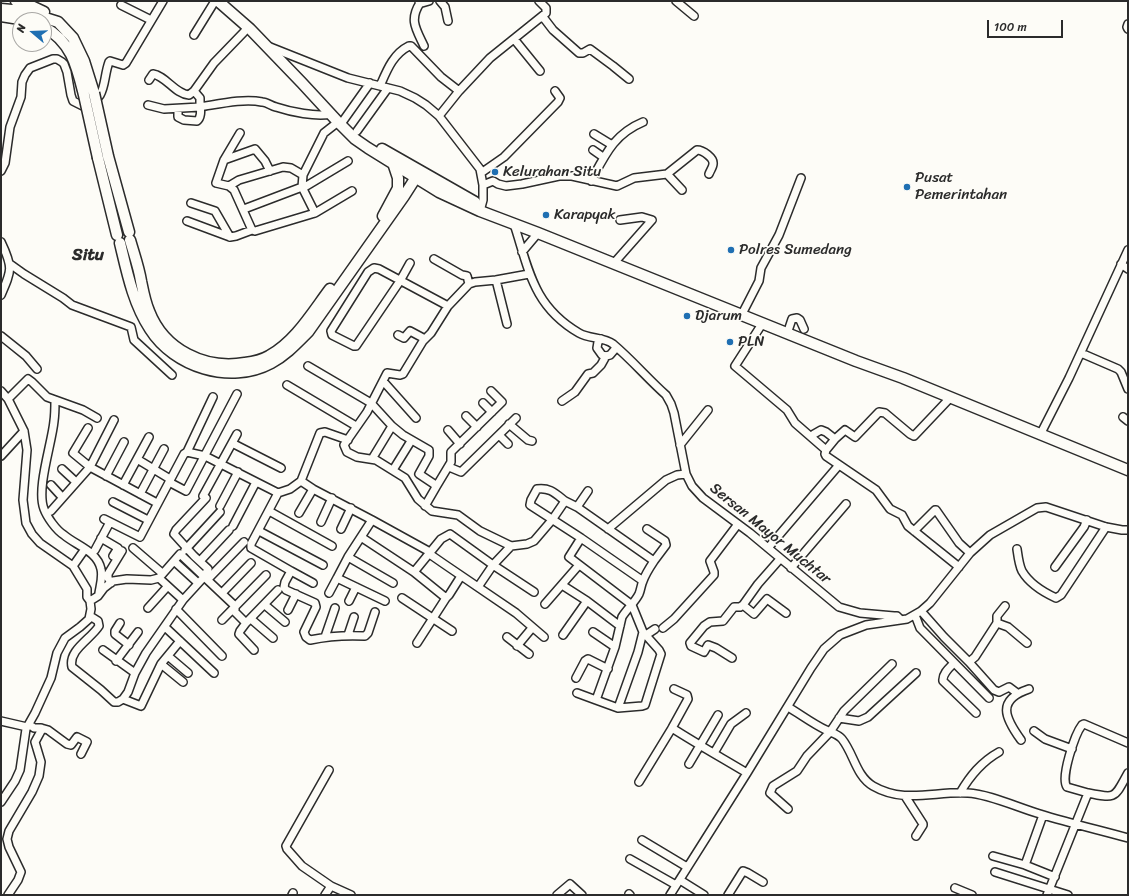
<!DOCTYPE html>
<style>
body{margin:0}
#map{position:relative;width:1129px;height:896px;overflow:hidden;background:#fdfcf7;font-family:Sriracha,sans-serif}
canvas{display:block}
.frame{position:absolute;inset:0;border:2px solid #2b2b2b;pointer-events:none}
.north{position:absolute;left:12px;top:12px;width:40px;height:40px;box-sizing:border-box;background:#fdfcf7;border:1px solid #a9a8a5;border-radius:50%;rotate:289deg;font-size:11px;font-weight:700;line-height:16px;text-align:center;color:#2b2b2b}
.north::after{content:'';display:block;margin:auto;width:14px;height:18px;background:#1f6fb2;clip-path:polygon(50% 0,100% 100%,50% 72%,0 100%)}
.scale{position:absolute;left:987px;top:20px;width:76px;height:18px;box-sizing:border-box;border:2px solid #2b2b2b;border-top:0;padding-left:5px;font-size:12px;line-height:14px;white-space:nowrap;color:#2b2b2b;-webkit-text-stroke:3px #fdfcf7;paint-order:stroke}
</style>
<div id="map">
<canvas width="1129" height="896"></canvas>
<div class="frame"></div>
<div class="north">N</div>
<div class="scale">100 m</div>
</div>
<script>
const context = document.querySelector('canvas').getContext('2d');
context.lineJoin = 'round';
function stroke(path, color, width, dash) { context.strokeStyle = color; context.lineWidth = width; context.lineCap = dash ? 'butt' : 'round'; context.setLineDash(dash || []); context.stroke(path); }
function drawText(font, color, halo, rows, align = 'center') {
  context.font = font + ' Sriracha,sans-serif'; context.lineWidth = 3.5; context.setLineDash([]); context.textBaseline = 'middle'; context.strokeStyle = halo; context.fillStyle = color; for (const [text, x, y, turn = 0] of rows) {
    context.save(); context.translate(x, y); context.rotate((+turn || 0) * Math.PI / 180); context.textAlign = isNaN(turn) ? turn : align; if (halo) context.strokeText(text, 0, 0); context.fillText(text, 0, 0); context.restore();
  }
}
const minor = new Path2D(`
 M419 1 422 3 429 1
 M440 1 445 7 448 21
 M676 1 694 16
 M420 3C409 20 416 29 424 46
 M121 5 151 20
 M543 17 553 30 579 53H583L590 49 613 66 629 79
 M1128 24 1127 27 1128 29
 M194 35 215 1
 M514 39 540 71
 M270 47 348 78 400 91 415 98 426 105 439 116 480 169 483 185V200L480 211
 M149 80 153 74C166 76 175 94 189 95L194 91 214 63 244 32 247 27
 M380 86C387 70 393 54 409 46H411L441 77 459 91
 M194 91 200 98V107C219 104 244 98 262 102 267 102 271 106 276 107 291 112 316 117 331 114
 M148 105 164 109 200 107C201 111 201 118 197 121L184 120 178 117V109
 M439 116 459 91 490 58 546 13V8L539 1
 M343 121 370 83
 M357 131 388 88
 M240 133 224 160 216 183 229 186 234 190 252 230
 M594 134 612 145
 M593 150 603 157
 M224 160 255 149 265 161 270 171
 M1 171 5 163 10 127 21 97 22 82 25 75 30 68 53 59H57L62 62 64 64 67 72 71 95 73 101 83 106C108 100 102 81 109 62L110 61 123 65 126 63 163 1
 M481 173 504 157 558 102 560 98 555 91
 M667 174 682 190
 M591 181C605 155 614 134 643 122
 M483 185 493 181 498 184 506 186 522 184 559 176H572L617 186 634 178 667 174 697 150C703 150 714 158 713 164 713 167 710 171 709 174
 M229 186 239 180 283 167 291 168 303 175
 M303 188 348 161
 M191 203 215 211 230 237
 M244 209 302 187
 M315 213 352 191
 M187 221 230 237 236 236 252 230 255 231 315 213 302 187 303 175 324 133 338 122
 M514 224C529 270 533 306 579 333 589 339 604 337 613 344 632 360 648 379 666 395L671 404 674 413 686 474 692 486 703 498 750 533 839 607 860 613 894 616H897L900 619
 M1 242C13 267 12 270 1 295
 M522 252 538 233
 M434 259 462 275 467 276 469 284
 M410 263 400 281 356 346H354L332 335 331 331 368 272 374 268 379 269 448 306
 M614 263 652 220 642 217 620 220
 M10 264 24 274 63 298 72 305 131 327 134 340 172 375
 M1121 264 1128 269
 M496 280 507 324
 M741 316 759 281 761 268 779 235 801 178
 M762 324 735 366 787 410 795 423 826 450
 M787 334 792 319 797 318 800 320 804 329
 M398 335 404 338 410 331 425 339
 M1 336 26 356 37 369
 M601 339 598 342 597 348 602 355 606 356
 M1081 353 1118 369 1121 372 1128 389
 M308 366 371 403 392 426 403 435 429 450V456L419 474 434 484 436 487 425 506
 M383 381 416 418
 M287 385 356 426
 M1 391 8 399 24 431 27 450 23 500 26 523 32 534 40 543 73 566 87 589V597L90 601
 M8 399 28 379 32 382 47 397 83 410 97 418
 M55 400C55 407 55 414 54 421 52 443 36 489 44 509 47 517 56 530 64 535 77 546 97 551 101 569 103 577 100 586 99 593
 M562 401 575 392 588 374 593 373 601 365 606 356 610 355 616 348
 M483 403 492 412
 M466 416 477 427
 M1123 417 1128 421
 M509 424 528 440 532 441
 M88 428 73 453 90 467 157 503
 M448 430 460 444
 M499 435 508 444
 M1040 435 1069 378 1128 250
 M811 437 814 434 821 430 826 432 835 439 845 430 855 437 879 412 885 413 910 434 914 436 950 398
 M835 439 826 450 825 454 826 456 876 490 890 509 902 515 908 526 959 567
 M348 440 325 432 320 433 301 481 313 489 372 520 348 557 337 578 385 601
 M232 443 281 468
 M680 445 708 410
 M187 452 213 397
 M1 456 24 431
 M137 459 170 479
 M372 459 392 426
 M449 467 461 472 516 418
 M62 469 76 482
 M393 470 411 441
 M106 476 124 442
 M301 481 290 489 278 493 251 544V548L291 571 285 582 284 587 286 590 315 603 316 607 304 632 306 637 310 640C329 636 346 635 365 636L368 633 375 612
 M169 482 186 491 237 394
 M51 485 62 497
 M123 485 149 437
 M436 487 451 462V452L502 402 491 391
 M140 494 164 449
 M203 496 237 434
 M113 502 148 520
 M220 506 238 472
 M577 507 588 491
 M51 511 90 467 114 420
 M269 511 332 546
 M299 513 313 489
 M104 519 140 537 184 454 187 452 205 456 278 493
 M372 520 430 552 431 555 444 564 516 613 544 637
 M321 522 332 498
 M233 526 256 482
 M341 529 351 508
 M608 529 666 480 677 475 686 474
 M647 529 665 541 666 545 654 561
 M259 531 323 565
 M914 531 935 510H936L959 543 970 553
 M361 537 414 572 446 598 449 595 461 576
 M101 538 118 548 113 556
 M581 538 643 581
 M511 546 480 531 458 515 432 511 418 499 405 478 376 460 357 457 347 452 344 445 367 412 387 373 400 375 403 374 423 341 431 333 448 306 469 284 475 282 496 280 529 274
 M133 548 162 573
 M768 548 839 465
 M1017 549C1018 556 1019 565 1022 571 1029 583 1043 592 1056 598L1061 595 1106 527
 M95 550 110 522
 M185 550 220 512
 M348 557 393 583
 M174 561 198 583
 M200 561 229 530
 M73 566 85 549
 M1055 567 1084 527 1087 520
 M791 568 846 504
 M291 571 313 583
 M414 572 441 539 450 534 493 565 534 592
 M159 578 183 600 146 653 135 673 128 692 123 699 141 706 161 664
 M208 579 244 542
 M111 583 108 578V574L122 551
 M562 585 587 601 620 626
 M478 587 493 565 511 546 527 544 534 541 552 520 565 501
 M222 593 251 563
 M329 593 337 578
 M402 598 452 631
 M183 600 204 577 208 569 194 556 174 534 176 530 206 498
 M349 601 356 587
 M545 604 579 565
 M265 605 285 622
 M743 605 754 614 767 599 786 613
 M148 608 167 587
 M176 609 222 656
 M288 610 296 594
 M921 611 944 637 969 662 975 657 997 623 1008 627 1027 643
 M915 615 920 628 989 698
 M90 616 98 621 99 626C91 639 68 650 72 667L101 690 114 702H118L123 699
 M251 619 273 638
 M222 620 266 575
 M120 623 115 631V634L129 645
 M246 623 240 631 239 634 254 650
 M997 623V616L1005 606
 M165 627 214 673
 M663 628 674 619 714 575V572L710 561 738 524
 M593 632 615 647
 M348 635 354 617
 M563 635 587 601
 M646 635 655 629
 M325 637 335 608
 M507 637 529 654
 M180 641 161 664 183 682
 M417 643 446 598
 M517 646 532 628
 M103 650 135 673
 M168 656 188 673
 M732 658 716 648 708 645 704 652 691 646 690 643 704 626 710 622 723 621 734 607H740L743 605 758 584 780 559
 M116 661 138 632
 M969 662 994 690 999 692 1009 687 1017 693
 M954 663C949 668 942 674 943 681L976 713
 M576 678 585 661 588 659 608 669
 M577 693 596 700
 M788 707C800 714 813 724 826 730 832 733 838 734 842 739 854 754 856 776 873 786 904 804 935 791 968 793 989 794 1019 808 1040 814 1069 823 1099 830 1128 838
 M618 708 638 652 643 632 632 605 569 557 581 538 530 505 531 500 537 489C550 487 556 494 565 501 569 503 573 505 577 507L654 561C650 567 645 575 643 581 641 585 641 589 639 594 635 602 627 609 622 617L615 647 596 700 618 708 642 706 645 705 661 654 659 650 643 632
 M839 718 859 721 868 717 916 673
 M1 721 27 727
 M41 728 48 730 67 744 71 745 77 737 87 742 81 754
 M672 728C697 744 722 758 747 773
 M1034 731 1045 739 1072 749
 M1021 740C1005 718 996 700 1029 689
 M714 753 731 724 746 713
 M689 764 718 715
 M639 782 672 728 688 699 687 695 674 689
 M960 793C970 776 981 762 999 752
 M1088 793 1067 787C1060 778 1075 734 1082 725L1084 724 1128 743
 M905 796 923 824V825L916 836
 M1 802 15 781 20 770 26 729 35 713 51 678 57 653 65 638 80 627 89 619 91 609 90 601 98 596 104 588 113 581 127 579 151 580 159 578 180 554 235 606V612L246 623 278 590
 M788 809 770 793 773 786 797 771 807 756 830 732 844 711 892 664
 M642 840 687 867
 M993 856 1025 865 1055 877
 M630 859 676 885
 M1025 865 1043 815
 M995 872 1068 895
 M680 880 704 895
 M331 886 351 895
 M955 888 972 895
 M629 894 630 895
 M8 895 18 880 21 872 9 847 7 839 9 831 32 792 39 776 41 762 35 742 41 731V728H34L29 724
 M292 895 293 893
 M325 895 331 886 302 866 287 849 286 846 329 770
 M557 895 570 884 582 895
 M670 895 747 773 811 668 824 649 840 635 866 625 907 619 921 611 930 603 970 553 990 535 1037 508 1046 507 1106 527 1122 530H1128
 M728 895 743 871 748 873 763 882
 M1047 895 1088 793C1117 799 1114 798 1128 773`);
const highway = new Path2D(`
 M16 1 27 4 44 12
 M218 1 250 29 302 83 338 122 355 139 368 148 439 192 480 211 538 233 856 361 903 378 1128 470
 M1 9 23 11 58 22 73 38 84 61 94 93
 M1 16 26 20
 M44 27C72 42 77 67 84 95
 M382 149 475 202
 M108 156 129 232
 M98 158 117 235
 M383 216 398 188V178L393 163
 M130 240C134 254 139 268 141 281 143 291 145 302 149 311 164 350 205 370 245 363 253 362 262 360 269 356 295 342 312 313 330 289
 M120 243C127 272 133 303 150 329 174 367 230 385 271 363 286 355 296 344 308 332L404 196 420 171`);
stroke(minor, '#2b2b2b', 10);
stroke(highway, '#2b2b2b', 13);
stroke(minor, '#fdfcf7', 7);
stroke(highway, '#fdfcf7', 10);
const highwayBridge = new Path2D(`
 M94 93 108 156
 M84 95 98 158`);
stroke(highwayBridge, '#2b2b2b', 13, []);
stroke(highwayBridge, '#fdfcf7', 10);
for (const [x, y, r, color] of [
 [495,172,4,"#1f6fb2"],
 [907,187,4,"#1f6fb2"],
 [546,215,4,"#1f6fb2"],
 [731,250,4,"#1f6fb2"],
 [687,316,4,"#1f6fb2"],
 [730,342,4,"#1f6fb2"]
]) { const dot = new Path2D(); dot.arc(x, y, r, 0, 2 * Math.PI); context.fillStyle = color; context.fill(dot); stroke(dot, '#fdfcf7', 1.5); }
drawText('15px', '#2b2b2b', '#fdfcf7', [
 ["Kelurahan Situ",503,172],
 ["Pusat",915,178],
 ["Pemerintahan",915,195],
 ["Karapyak",554,215],
 ["Polres Sumedang",739,250],
 ["Djarum",695,316],
 ["PLN",738,342]
], 'left');
drawText('15px', '#2b2b2b', '#fdfcf7', [
 ["Sersan Mayor Muchtar",770,534,39]
]);
drawText('bold 17px', '#2b2b2b', '#fdfcf7', [
 ["Situ",88,256]
]);
</script>
